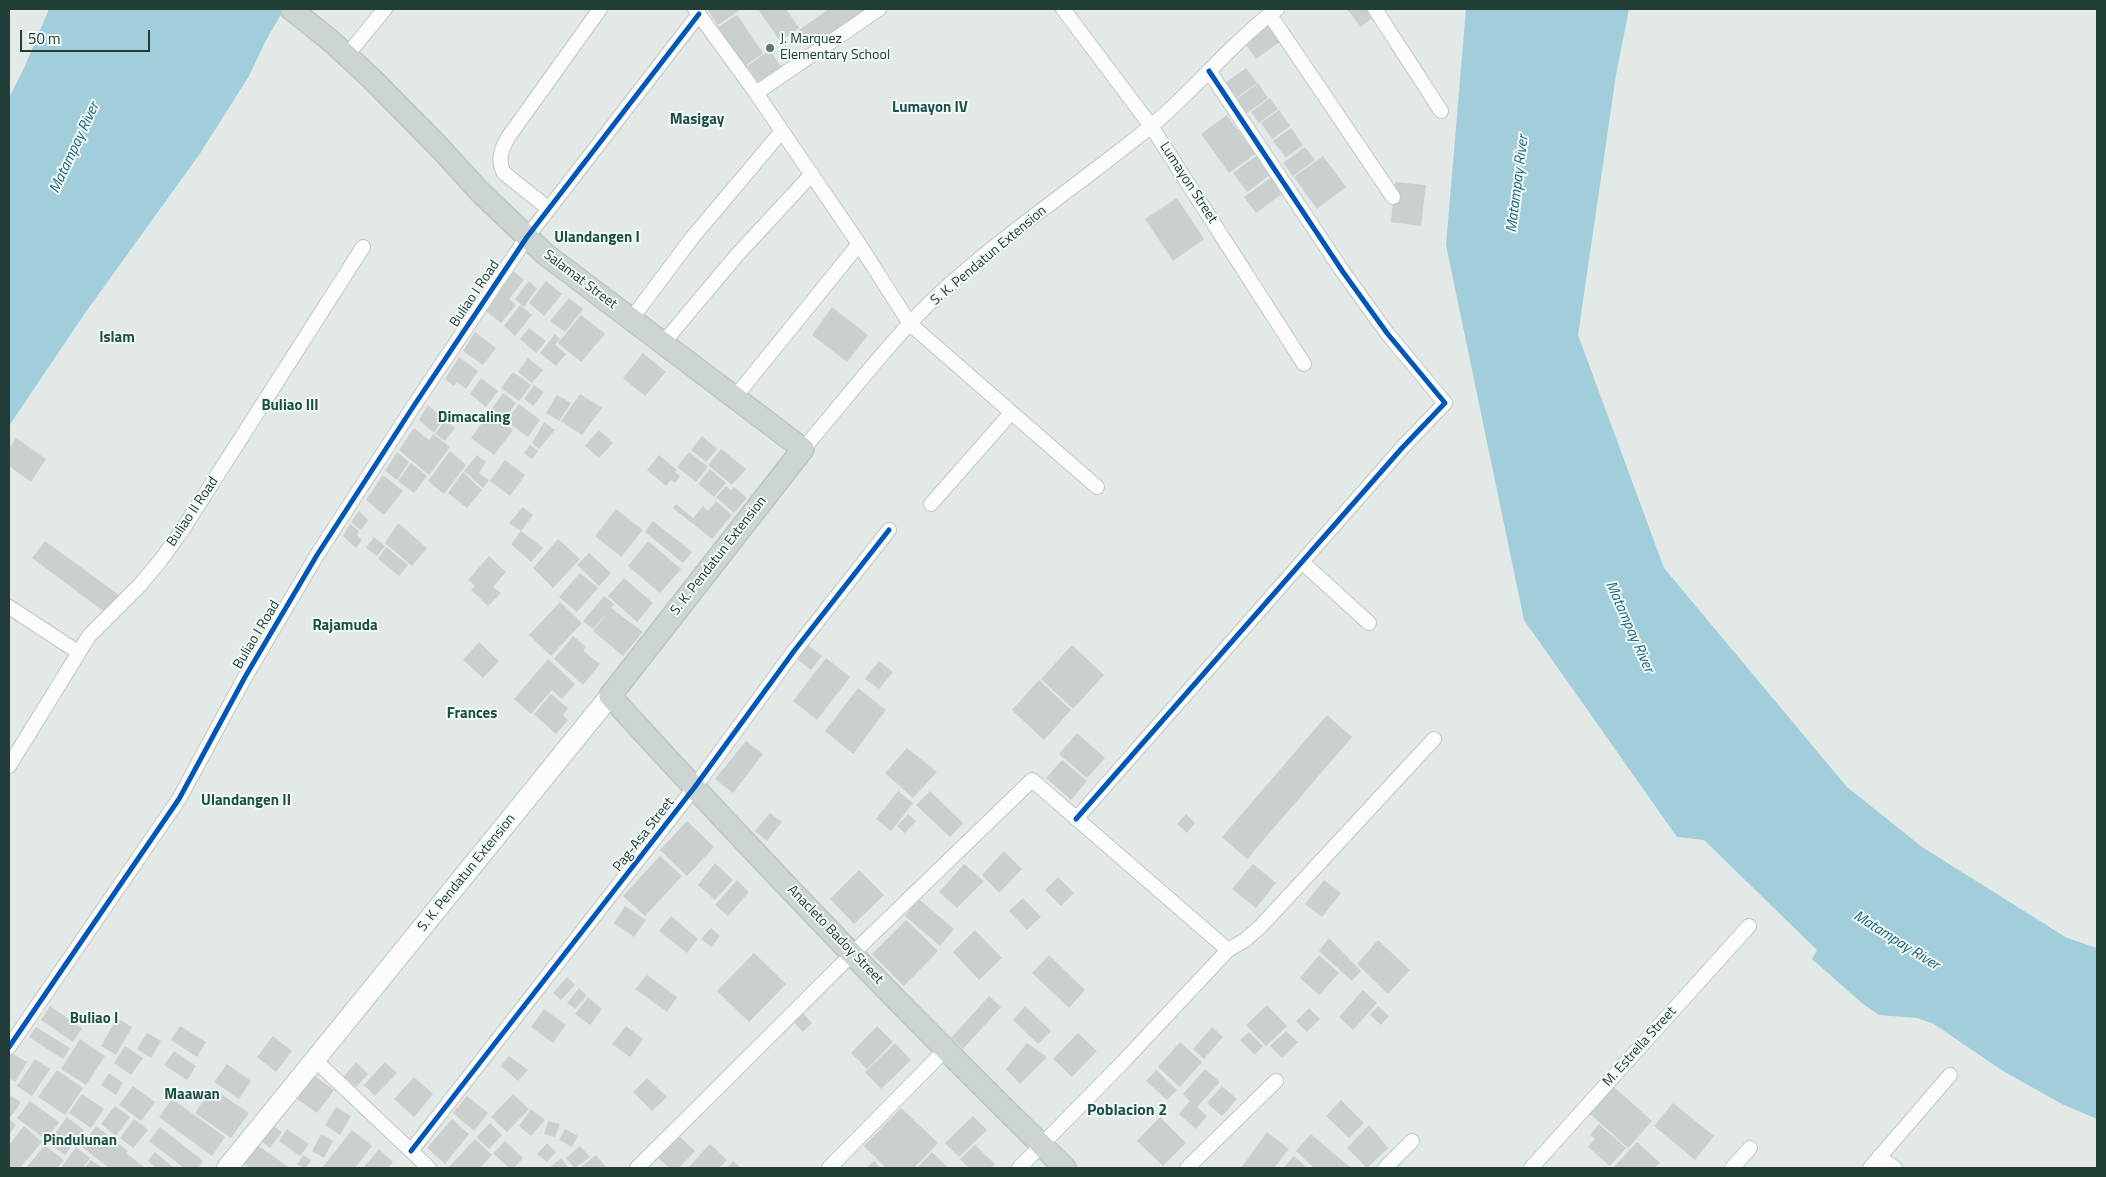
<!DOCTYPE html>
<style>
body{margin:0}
#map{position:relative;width:2106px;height:1177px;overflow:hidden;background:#e3e9e7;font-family:"Titillium Web",sans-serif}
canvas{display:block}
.frame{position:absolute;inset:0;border:10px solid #203d37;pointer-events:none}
.scale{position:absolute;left:20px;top:30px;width:130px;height:22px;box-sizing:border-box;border:2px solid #203d37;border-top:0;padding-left:6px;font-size:15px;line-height:18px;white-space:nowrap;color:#203d37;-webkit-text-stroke:4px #f1f8f5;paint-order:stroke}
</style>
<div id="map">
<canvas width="2106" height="1177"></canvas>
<div class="frame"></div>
<div class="scale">50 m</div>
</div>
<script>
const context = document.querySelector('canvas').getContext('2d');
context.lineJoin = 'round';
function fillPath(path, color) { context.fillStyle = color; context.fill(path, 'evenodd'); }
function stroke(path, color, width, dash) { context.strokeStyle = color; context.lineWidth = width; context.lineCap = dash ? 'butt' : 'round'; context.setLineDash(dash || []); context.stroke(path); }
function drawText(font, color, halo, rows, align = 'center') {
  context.font = font + ' "Titillium Web",sans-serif'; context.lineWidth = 4; context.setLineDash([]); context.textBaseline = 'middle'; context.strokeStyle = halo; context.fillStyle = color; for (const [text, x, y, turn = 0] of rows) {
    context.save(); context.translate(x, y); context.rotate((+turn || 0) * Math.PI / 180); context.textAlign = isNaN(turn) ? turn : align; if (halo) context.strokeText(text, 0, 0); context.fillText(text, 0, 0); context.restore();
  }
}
fillPath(new Path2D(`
 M49 9H284L265 42 249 76 199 155 85 313 9 426V98L25 66Z
 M1466 9H1629L1616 75 1578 335 1664 568 1847 787 1922 847 2067 938 2097 948V1119L2062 1104 2003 1071 1934 1024 1917 1018 1879 1015 1863 1004 1812 959 1817 950 1704 840 1677 837 1524 620 1446 245Z`), '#a1ceda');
fillPath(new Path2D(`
 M707 9H739L740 10 718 25Z
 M758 9H786L799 28 780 41Z
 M829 9 866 10 811 48 799 30Z
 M1347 9H1373L1377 14 1361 27Z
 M737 15 763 53 745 66 718 27Z
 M1268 24 1281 41 1256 59 1244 42Z
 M770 50 781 67 758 82 747 66Z
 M1246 68 1257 83 1236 98 1225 83Z
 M1258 83 1268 98 1243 116 1233 102Z
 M1270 98 1278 109 1259 123 1251 112Z
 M1279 110 1290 126 1272 139 1261 123Z
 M1227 115 1255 154 1229 173 1201 134Z
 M1291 128 1303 145 1286 158 1273 141Z
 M1305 147 1315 160 1293 176 1283 163Z
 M1256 156 1270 175 1247 192 1233 173Z
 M1323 156 1346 187 1317 209 1294 177Z
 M1272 177 1283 193 1256 213 1244 197Z
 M1395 182 1426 185 1421 226 1391 222Z
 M1177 198 1204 239 1173 261 1145 219Z
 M512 270 524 280 509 299 516 305 501 323 486 311Z
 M529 281 537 289 524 307 515 299Z
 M546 281 562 294 544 316 529 303Z
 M569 298 583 309 565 332 550 321Z
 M520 305 532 315 515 336 504 326Z
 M832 307 868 335 847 362 812 335Z
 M581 315 605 334 581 362 558 343Z
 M529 328 546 341 536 353 520 339Z
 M475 332 496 348 483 365 463 351Z
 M555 334 560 339 555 345 566 354 556 366 540 353Z
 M643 353 666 372 645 396 623 378Z
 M459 357 478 371 466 389 457 382 454 386 445 379Z
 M528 358 543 370 532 383 518 372Z
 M513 372 531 385 519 401 501 388Z
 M481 378 498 391 486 407 470 394Z
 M534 385 544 392 533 406 524 399Z
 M503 393 516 403 504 419 491 410Z
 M580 394 602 408 582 435 561 421Z
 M557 395 571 403 559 421 546 413Z
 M519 404 540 420 528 437 506 421Z
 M428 405 444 419 434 433 419 420Z
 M489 413 513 430 494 455 471 438Z
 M445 420 455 428 445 441 435 434Z
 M544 422 555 430 539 449 532 443Z
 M414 428 429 440 433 434 450 447 429 475 399 450Z
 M599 430 613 443 599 458 585 446Z
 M702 436 717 449 706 462 691 450Z
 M16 438 46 459 31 482 9 466V449Z
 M530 445 538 451 532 459 524 453Z
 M721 449 746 469 732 485 708 465Z
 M450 451 466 465 444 494 428 481Z
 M397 452 409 462 397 480 385 471Z
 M689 452 708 467 696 482 677 467Z
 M477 455 486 462 479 473 489 480 483 488 464 471Z
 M659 455 677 470 675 472 680 476 675 483 671 480 666 486 647 470Z
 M505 460 525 475 510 496 490 481Z
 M411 463 427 476 414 493 398 481Z
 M710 469 726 483 714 497 698 484Z
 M463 472 482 490 467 508 448 493Z
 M383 475 403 491 384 515 366 500Z
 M726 486 731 490 734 487 747 498 734 513 716 497Z
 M716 501 732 515 712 539 673 508 676 504 693 518 703 506 708 511Z
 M523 507 533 515 521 531 509 523Z
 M616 509 643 530 621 557 595 536Z
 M359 511 368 520 361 530 351 522Z
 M653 521 692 552 683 563 645 532Z
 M398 523 427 548 412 566 385 543Z
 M350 524 359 531 357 535 362 540 356 548 343 536Z
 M521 531 543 548 531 562 511 544Z
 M374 537 385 546 377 556 366 548Z
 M558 539 580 559 553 588 533 568Z
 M45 541 119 595 106 613 32 558Z
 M648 541 681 569 660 593 628 566Z
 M386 547 408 565 399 576 378 559Z
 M589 553 611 573 599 586 577 565Z
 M489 556 506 572 493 587 501 593 488 606 471 590 475 586 468 580Z
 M580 573 598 588 577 612 559 597Z
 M624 578 653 603 637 622 608 596Z
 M604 596 614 604 611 608 643 632 623 656 593 631 608 612 593 629 583 621Z
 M560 602 582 623 551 656 529 635Z
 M573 636 586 647 583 651 600 664 583 685 554 659Z
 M479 642 499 661 483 678 463 660Z
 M808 645 822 656 811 670 797 659Z
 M1072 645 1104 675 1073 709 1041 679Z
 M826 658 850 677 817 720 793 701Z
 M548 659 575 684 562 699 552 690 531 714 514 699Z
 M879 661 893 672 879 689 865 679Z
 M1039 680 1071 710 1044 740 1012 710Z
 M858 688 886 710 853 754 825 731Z
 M551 694 568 708 563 715 568 720 556 734 534 714Z
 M1327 715 1352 737 1247 859 1222 837Z
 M1077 733 1105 758 1087 778 1059 754Z
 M746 741 763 754 733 793 715 779Z
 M907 748 937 772 913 798 885 773Z
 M1062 760 1087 781 1071 800 1046 778Z
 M898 791 913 803 891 831 876 819Z
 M930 791 963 823 950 837 916 805Z
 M770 813 782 822 767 841 755 831Z
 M908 814 916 821 905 833 897 826Z
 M1186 814 1195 823 1187 833 1177 824Z
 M687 821 714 847 687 876 660 850Z
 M1004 851 1022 869 999 893 982 875Z
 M660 856 682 876 645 916 623 896Z
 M715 863 733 880 715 900 698 885Z
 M964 864 984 881 957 908 939 892Z
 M1253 864 1276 883 1256 908 1232 889Z
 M859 870 884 895 854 924 830 899Z
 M1058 877 1074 893 1061 906 1045 890Z
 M737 880 749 892 728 916 715 905Z
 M1324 880 1341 893 1322 917 1305 904Z
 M1023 898 1041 917 1027 930 1009 911Z
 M919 899 954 929 940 946 905 916Z
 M625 906 646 920 634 937 614 923Z
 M671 916 698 939 687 953 659 931Z
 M906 920 938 951 904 986 872 954Z
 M711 928 720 936 711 947 701 939Z
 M975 930 1002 958 979 980 953 952Z
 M1329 938 1361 971 1352 981 1319 951Z
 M1378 940 1410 970 1388 994 1357 964Z
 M754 953 786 984 749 1022 717 991Z
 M1049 955 1085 990 1069 1008 1032 973Z
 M1319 955 1339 973 1319 995 1300 978Z
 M647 975 677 997 667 1012 635 989Z
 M567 977 575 985 561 1000 553 993Z
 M579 988 587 996 575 1009 567 1003Z
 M1363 990 1377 1003 1353 1030 1339 1017Z
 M989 996 1001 1007 963 1049 951 1038Z
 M588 997 602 1009 590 1025 575 1014Z
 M1267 1005 1287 1026 1266 1046 1246 1025Z
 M50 1006 82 1028 73 1042 41 1020Z
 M1025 1006 1051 1031 1038 1044 1013 1020Z
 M1378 1006 1389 1016 1381 1025 1370 1015Z
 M1309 1008 1320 1019 1307 1032 1296 1021Z
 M544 1009 566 1025 553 1043 531 1027Z
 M800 1010 812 1023 803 1032 791 1019Z
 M117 1018 132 1027 116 1055 101 1046Z
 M180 1026 206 1042 197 1057 171 1040Z
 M626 1026 643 1039 630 1057 612 1044Z
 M877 1026 893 1042 867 1069 851 1053Z
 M36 1027 70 1048 63 1059 29 1037Z
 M1212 1027 1223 1037 1204 1059 1193 1049Z
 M1286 1031 1298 1042 1282 1058 1270 1046Z
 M1249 1032 1263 1046 1255 1055 1240 1040Z
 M147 1033 161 1041 151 1058 137 1049Z
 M1078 1033 1097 1051 1072 1077 1053 1059Z
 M273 1036 292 1051 276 1072 257 1057Z
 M80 1039 105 1056 86 1085 61 1069Z
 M1180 1042 1202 1062 1180 1087 1158 1067Z
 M895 1043 911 1060 881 1089 865 1072Z
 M1027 1043 1047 1057 1020 1084 1006 1069Z
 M125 1046 143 1058 131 1075 114 1063Z
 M174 1051 196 1066 187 1080 164 1065Z
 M11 1053 27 1062 15 1082 9 1078V1057Z
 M509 1056 528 1070 518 1081 501 1066Z
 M35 1059 50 1069 32 1096 17 1086Z
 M356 1062 368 1074 356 1087 344 1076Z
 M385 1062 397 1073 375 1096 364 1085Z
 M227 1064 251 1081 239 1099 214 1082Z
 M1205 1069 1220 1082 1197 1107 1207 1116 1196 1129 1179 1114 1190 1101 1183 1094Z
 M57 1070 83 1088 65 1115 38 1097Z
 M1156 1070 1177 1090 1167 1100 1146 1081Z
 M109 1073 123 1083 116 1095 101 1085Z
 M313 1075 334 1090 317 1113 297 1099Z
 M414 1077 433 1094 414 1117 394 1099Z
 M647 1078 667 1097 652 1111 633 1092Z
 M133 1086 155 1102 141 1121 119 1105Z
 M1222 1086 1237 1099 1222 1116 1207 1103Z
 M1613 1086 1652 1121 1628 1148 1589 1113Z
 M212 1088 249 1113 231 1138 195 1113Z
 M82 1094 104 1109 91 1128 69 1113Z
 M513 1094 529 1109 507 1132 491 1117Z
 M11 1096 21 1102 11 1117 9 1115V1100Z
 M467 1096 488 1113 474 1131 453 1113Z
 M172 1099 225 1137 212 1156 159 1117Z
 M1341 1100 1364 1123 1349 1138 1326 1116Z
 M30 1101 59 1122 46 1140 17 1118Z
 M1673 1103 1714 1136 1695 1160 1654 1126Z
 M115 1106 130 1117 116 1136 101 1124Z
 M336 1107 351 1116 340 1135 325 1125Z
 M901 1108 938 1143 914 1168H886L864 1146Z
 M531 1109 545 1120 531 1136 519 1126Z
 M973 1116 987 1130 959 1157 945 1143Z
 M67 1117 84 1130 65 1155 48 1143Z
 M1160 1117 1186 1143 1163 1166 1137 1141Z
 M9 1119 16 1125 9 1135Z
 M134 1119 148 1130 133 1148 120 1138Z
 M452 1119 469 1134 445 1164 427 1148Z
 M548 1121 560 1124 555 1137 544 1134Z
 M270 1123 282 1132 270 1148 259 1139Z
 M490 1123 502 1135 489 1149 476 1137Z
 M1599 1124 1626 1148 1610 1166 1588 1147 1595 1139 1590 1135Z
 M1369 1125 1388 1148 1367 1168 1347 1148Z
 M24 1126 42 1142 20 1168H9V1145Z
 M96 1126 128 1151 126 1153 144 1167 142 1168H109L81 1146Z
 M160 1127 203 1161 198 1168H184L149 1141Z
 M287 1129 309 1144 300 1156 279 1141Z
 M565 1129 578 1136 572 1147 559 1140Z
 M352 1130 372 1146 355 1168H322Z
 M1267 1132 1289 1149 1274 1168H1241Z
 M321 1134 333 1141 324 1158 312 1151Z
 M1311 1134 1351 1168H1314L1296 1151Z
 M679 1136 695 1151 679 1168H670L658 1158Z
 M475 1139 492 1155 480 1168H448Z
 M505 1141 523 1158 514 1168H509L493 1153Z
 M1637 1142 1660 1163 1654 1168H1613Z
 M547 1143 556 1152 547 1162 537 1154Z
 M710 1144 727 1160 719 1168H688Z
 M45 1145 64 1160 57 1168H26Z
 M257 1145 290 1168H250L244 1164Z
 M975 1145 995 1164 991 1168H969L960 1159Z
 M580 1146 590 1157 575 1168 566 1158Z
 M76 1147 90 1158 83 1168H61Z
 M379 1149 393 1162 388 1168H363Z
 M155 1152 174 1168H156L148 1161Z
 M932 1152 948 1168H917Z
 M303 1155 311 1160 306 1168 297 1165Z
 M596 1155 607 1168H580Z
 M1294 1156 1307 1168H1283Z
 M561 1158 569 1168H549Z
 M91 1160 103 1168H85Z
 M733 1161 741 1168H727Z
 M874 1161 881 1168H866Z`), '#cad0ce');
const street = new Path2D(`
 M695 9 756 93 859 244 910 324 1097 487
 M1063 9 1151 126 1304 364
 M1375 9 1441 111
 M1270 15 1393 197
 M347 55 385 9
 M756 93 879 9
 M549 209 504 173C497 160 501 149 509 136L600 9
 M632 318 692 238 782 131
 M664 342 737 255 812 174
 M735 397 859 244
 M803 449C848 397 890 340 940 293 1006 233 1081 183 1150 127 1195 90 1231 43 1277 9
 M931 504 1011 413
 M1302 562 1369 623
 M9 607 78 652
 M9 766 89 636 140 585 160 561 181 532 363 247
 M1076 819 1402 448 1445 403 1387 333 1343 272 1209 71
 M9 1047 179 799 245 677 317 555 413 407 527 237 699 14
 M315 1060 429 1168
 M411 1151 694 788 794 651 889 530
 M1879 1157 1895 1168
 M637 1168 853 953 1032 780 1228 950
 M829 1168 945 1050
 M1019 1168 1123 1062 1228 950 1245 940 1261 926 1434 739
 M1187 1168 1276 1081
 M1385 1168 1412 1141
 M1531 1168 1749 926
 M1732 1168 1750 1148
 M1870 1168 1950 1075`);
const secondary = new Path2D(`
 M227 1168 610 696`);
const primary = new Path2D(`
 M291 9 331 41 372 79 439 147 480 192 545 254 803 449 610 696C757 857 909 1016 1065 1168`);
stroke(street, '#c0c6c4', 16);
stroke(secondary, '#bec7c4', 22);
stroke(primary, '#bbc5c3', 24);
stroke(street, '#fbfcfb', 14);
stroke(secondary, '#fbfcfb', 20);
stroke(primary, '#cdd5d3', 21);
stroke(new Path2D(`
 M1076 819 1402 448 1445 403 1387 333 1343 272 1209 71
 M9 1047 179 799 245 677 317 555 413 407 527 237 699 14
 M411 1151 694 788 794 651 889 530`), '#0057b8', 5);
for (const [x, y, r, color] of [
 [770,48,5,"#647975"]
]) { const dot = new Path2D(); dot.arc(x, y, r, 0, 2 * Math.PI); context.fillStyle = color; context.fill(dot); stroke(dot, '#f1f8f5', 2); }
drawText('14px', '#203d37', '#f1f8f5', [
 ["J. Marquez",780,40],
 ["Elementary School",780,56]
], 'left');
drawText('14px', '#203d37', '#f1f8f5', [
 ["Lumayon Street",1188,183,57],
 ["S. K. Pendatun Extension",989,256,-40],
 ["Salamat Street",580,280,37],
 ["Buliao I Road",475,294,-56],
 ["Buliao II Road",193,512,-56],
 ["S. K. Pendatun Extension",719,556,-52],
 ["Buliao I Road",257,635,-59],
 ["Pag-Asa Street",644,835,-52],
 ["S. K. Pendatun Extension",467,873,-51],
 ["Anacleto Badoy Street",835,935,46],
 ["M. Estrella Street",1640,1047,-48]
]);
drawText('bold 15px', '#1b5047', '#f1f8f5', [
 ["Lumayon IV",930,108],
 ["Masigay",697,120],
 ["Ulandangen I",597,238],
 ["Islam",117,338],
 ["Buliao III",290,406],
 ["Dimacaling",474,418],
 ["Rajamuda",345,626],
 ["Frances",472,714],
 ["Ulandangen II",246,801],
 ["Buliao I",94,1019],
 ["Maawan",192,1095],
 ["Pindulunan",80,1141]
]);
drawText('italic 15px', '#17647c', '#f1f8f5', [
 ["Matampay River",75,148,-65],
 ["Matampay River",1518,184,-83],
 ["Matampay River",1629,627,66],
 ["Matampay River",1896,941,32]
]);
drawText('bold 16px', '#1b5047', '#f1f8f5', [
 ["Poblacion 2",1127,1111]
]);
</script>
